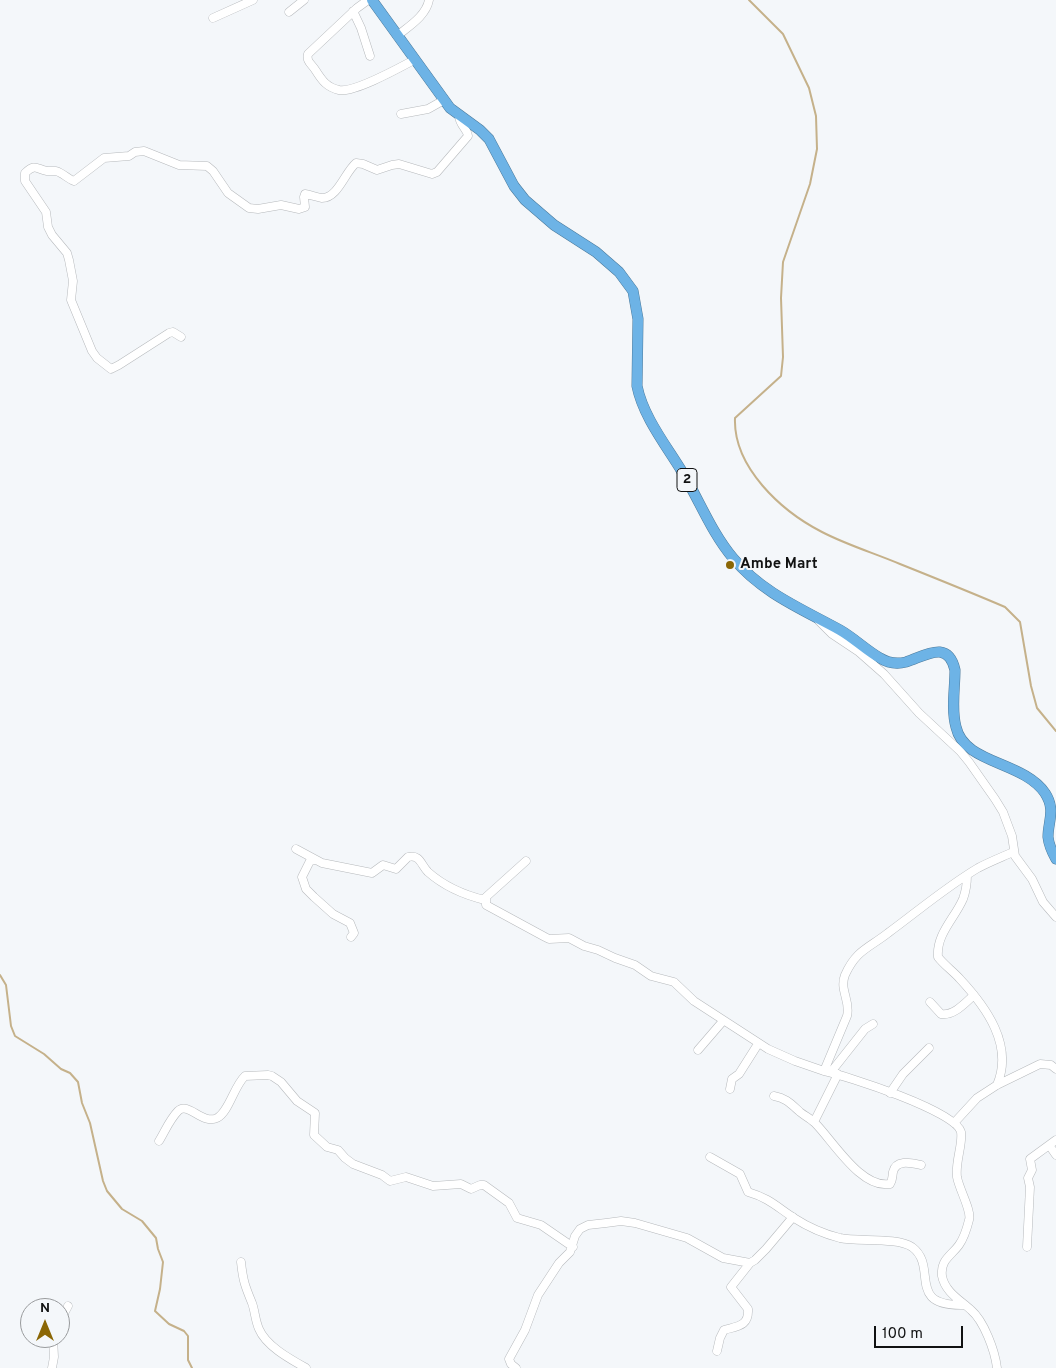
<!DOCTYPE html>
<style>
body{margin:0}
#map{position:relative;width:1056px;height:1368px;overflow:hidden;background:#f4f7fa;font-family:Overpass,sans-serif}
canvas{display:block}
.north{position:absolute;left:20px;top:1298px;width:50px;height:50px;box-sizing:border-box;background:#f4f7fa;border:1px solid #999b9d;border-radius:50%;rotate:0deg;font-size:14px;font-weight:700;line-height:20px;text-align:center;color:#111212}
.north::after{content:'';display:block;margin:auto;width:18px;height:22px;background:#8b6706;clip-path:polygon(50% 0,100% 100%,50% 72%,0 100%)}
.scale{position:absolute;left:874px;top:1326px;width:89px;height:22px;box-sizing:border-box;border:2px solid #111212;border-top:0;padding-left:6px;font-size:15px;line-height:18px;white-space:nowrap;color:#111212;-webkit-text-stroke:4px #f4f7fa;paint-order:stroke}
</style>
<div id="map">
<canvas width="1056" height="1368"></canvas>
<div class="north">N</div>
<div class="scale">100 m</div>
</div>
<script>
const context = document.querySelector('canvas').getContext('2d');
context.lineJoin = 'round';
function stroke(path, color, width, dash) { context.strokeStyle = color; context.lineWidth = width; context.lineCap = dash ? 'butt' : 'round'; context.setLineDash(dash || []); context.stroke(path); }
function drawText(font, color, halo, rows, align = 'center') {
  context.font = font + ' Overpass,sans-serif'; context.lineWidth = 4; context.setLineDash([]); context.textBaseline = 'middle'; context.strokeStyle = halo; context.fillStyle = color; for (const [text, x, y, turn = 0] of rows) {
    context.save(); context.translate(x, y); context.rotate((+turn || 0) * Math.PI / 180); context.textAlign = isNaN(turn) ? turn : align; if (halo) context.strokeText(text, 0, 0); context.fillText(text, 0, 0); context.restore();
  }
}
stroke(new Path2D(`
 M749 0 783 34 809 88 816 116 817 149 810 184 783 262 781 298 783 357 781 376 735 418C733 467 781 511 822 532 847 545 874 553 900 564 935 578 970 592 1005 607L1020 622 1031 686 1037 708 1056 731
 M0 975 6 985 11 1026 15 1036 44 1054 61 1069 70 1073 78 1082 82 1103 90 1123 103 1181 107 1191 122 1209 142 1221 156 1238 158 1249 163 1262 160 1289 155 1311 169 1324 184 1331 188 1336V1360L192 1368`), '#c5b18a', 2);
const minor = new Path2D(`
 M368 0 357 8 308 54C306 62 312 64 316 71 322 80 326 87 339 90 354 93 399 68 414 60
 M353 11 361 28 370 56
 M289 12 304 0
 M213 18 253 0
 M397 36C409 26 426 16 429 0
 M401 114 428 109 444 100
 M181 337 173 332 169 333 119 365 111 369 97 358 92 351 71 300 73 281 69 260 67 253 52 235 48 227 46 212 25 181V173C36 163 36 169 47 171 50 171 53 171 56 171 63 173 68 179 74 181L104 158 129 156 135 152 144 151 179 165 207 166 213 171 228 193 249 208 258 209 281 205 299 209 305 207 304 197 305 194C311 195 316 197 322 198 338 198 345 172 356 163L363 164 377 170 392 165 399 164 432 174 437 172 468 136C467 128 460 126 459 116
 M819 621 832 634 859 652 884 674 919 713 960 751 969 762 995 799 1003 812 1012 836 1015 856 1032 879 1043 902 1056 917
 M296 849 322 863 372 873 383 865 396 869 408 857C420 854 421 865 428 872 445 887 464 895 485 900
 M315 860 310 861 302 877 306 889 314 897 333 914 350 923 354 933 351 937
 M526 861 486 897V905L545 937 549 939 569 938 584 946 598 950 615 958 635 965 651 976 674 982 694 1001 768 1049 795 1061 824 1071
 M967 875C967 883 966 891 963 899 955 918 936 934 938 957 944 965 953 971 960 979 986 1007 1014 1045 997 1085
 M930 1002 941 1014C954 1016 965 1003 974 995
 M698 1050 723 1021
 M831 1072 865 1029 873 1024
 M730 1089 732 1079 739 1074 758 1044
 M890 1093 903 1074 929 1048
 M774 1096C786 1098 791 1104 800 1112 805 1116 811 1119 815 1123 833 1141 861 1189 890 1184 893 1180 892 1177 893 1172 896 1159 911 1163 921 1165
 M814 1122 838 1074
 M954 1123 977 1098 997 1085 1040 1064 1051 1065 1056 1069
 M159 1141C165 1131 170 1119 178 1111 188 1101 202 1125 217 1118 229 1112 234 1086 245 1076L268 1075 272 1076 281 1082 297 1101 315 1113 314 1135 327 1147 338 1150 345 1158 353 1164 382 1175 390 1181 406 1177 433 1186 461 1184 471 1189 480 1185H484L509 1203 517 1218 541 1225 573 1247
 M1049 1145 1056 1155
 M710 1157 740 1174 748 1192C769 1198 777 1207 794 1218 808 1227 824 1234 840 1238 858 1242 897 1237 912 1247 939 1267 905 1306 963 1305
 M1027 1247 1030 1187 1028 1178 1032 1170 1030 1159 1056 1140
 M241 1262C243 1281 245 1286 252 1303 255 1311 255 1320 259 1329 266 1346 290 1359 306 1368
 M60 1321 68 1306
 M717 1351 720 1338 724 1330C738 1326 749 1326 748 1309L731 1287 750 1263
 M52 1368 54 1357 53 1338
 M516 1368 511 1364 509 1359 525 1330 538 1295 559 1263 570 1252 575 1236 580 1229 588 1225 606 1223 621 1221 635 1223 687 1238 723 1258 750 1263 755 1260 766 1249 793 1217
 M997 1368C995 1351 984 1321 971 1310 960 1300 945 1292 942 1276 940 1260 951 1256 959 1245 964 1238 967 1228 969 1220 972 1211 959 1189 957 1177 955 1162 963 1144 961 1132 956 1111 847 1076 824 1071L847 1016C851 1001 839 990 845 975 856 950 869 948 888 933 918 911 946 887 978 868 989 862 1002 857 1013 852`);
const highway = new Path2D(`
 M372 0 450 108 480 130 489 139 514 186 525 200 554 225 596 252 619 272 633 291 638 319 637 386C643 416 665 444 681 470 699 499 711 532 733 558 762 593 802 609 840 630 854 638 866 650 880 658 888 663 898 664 906 662 925 656 948 639 955 670 955 689 951 709 956 727 964 764 1023 761 1045 793 1056 810 1048 821 1048 837 1049 846 1052 852 1056 859`);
stroke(minor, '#b6b9bc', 9);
stroke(highway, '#4d7b9c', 11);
stroke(minor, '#fff', 8);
stroke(highway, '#6db3e6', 10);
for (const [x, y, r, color] of [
 [730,565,5,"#8b6706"]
]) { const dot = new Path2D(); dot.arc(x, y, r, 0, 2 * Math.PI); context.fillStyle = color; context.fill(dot); stroke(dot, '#f4f7fa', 2); }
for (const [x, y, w] of [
 [687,480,20]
]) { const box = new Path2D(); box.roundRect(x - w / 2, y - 11.5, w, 23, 4); context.fillStyle = '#f4f7fa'; context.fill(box); stroke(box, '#111212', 1); }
drawText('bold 14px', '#111212', null, [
 ["2",687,480]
]);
drawText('bold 15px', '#111212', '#f4f7fa', [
 ["Ambe Mart",740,565]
], 'left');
</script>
